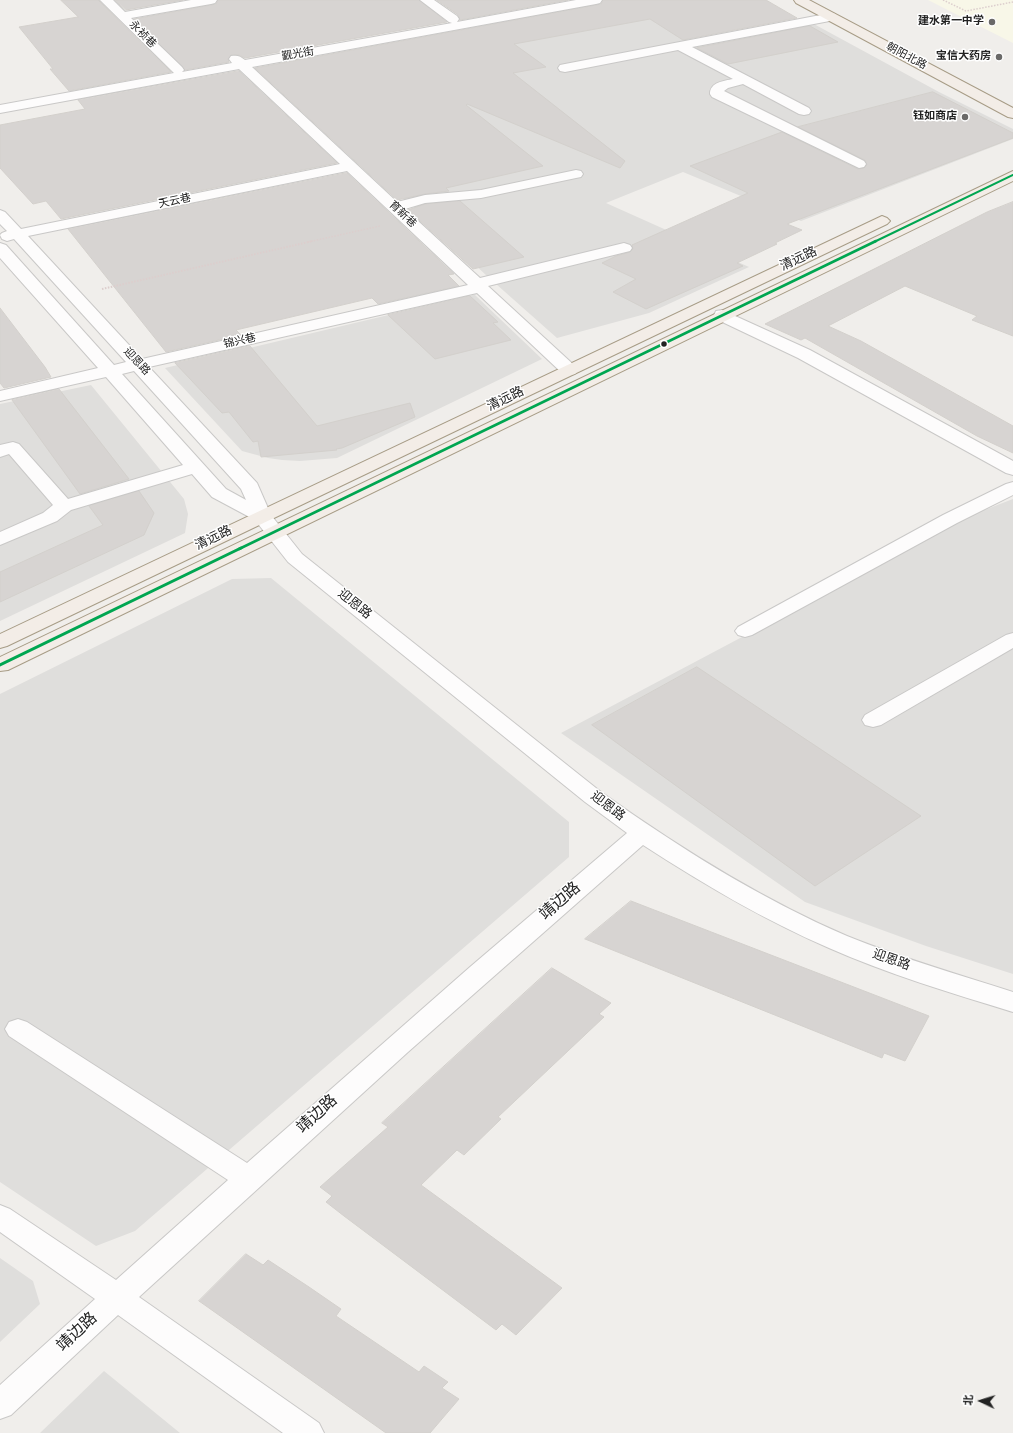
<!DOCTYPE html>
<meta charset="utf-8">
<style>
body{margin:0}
#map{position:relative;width:1013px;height:1433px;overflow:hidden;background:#f0eeeb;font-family:Overpass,"Noto Sans SC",sans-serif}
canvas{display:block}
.north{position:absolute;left:961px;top:1381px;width:40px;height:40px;-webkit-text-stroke:3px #fff;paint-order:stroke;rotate:274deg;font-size:11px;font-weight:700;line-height:16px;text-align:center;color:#222}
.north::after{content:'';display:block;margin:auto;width:14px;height:18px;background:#222;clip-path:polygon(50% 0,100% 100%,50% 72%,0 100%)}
</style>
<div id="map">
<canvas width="1013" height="1433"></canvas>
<div class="north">北</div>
</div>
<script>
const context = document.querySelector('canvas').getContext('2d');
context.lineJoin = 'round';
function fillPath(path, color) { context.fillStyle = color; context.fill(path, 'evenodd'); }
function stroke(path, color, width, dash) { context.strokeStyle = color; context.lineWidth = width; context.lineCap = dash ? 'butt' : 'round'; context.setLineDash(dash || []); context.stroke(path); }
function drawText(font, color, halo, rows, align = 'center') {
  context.font = font + ' Overpass,"Noto Sans SC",sans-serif'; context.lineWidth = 3; context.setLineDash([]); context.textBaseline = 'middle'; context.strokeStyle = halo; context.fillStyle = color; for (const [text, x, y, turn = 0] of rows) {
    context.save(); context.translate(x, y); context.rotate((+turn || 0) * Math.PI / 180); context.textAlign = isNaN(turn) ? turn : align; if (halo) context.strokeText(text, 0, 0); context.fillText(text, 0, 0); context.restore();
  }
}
fillPath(new Path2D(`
 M630 3 696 45 812 23 939 92 1013 129V139L801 221 683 172 606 203 749 267 649 313 557 338 487 276 266 69Z
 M477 294 475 295 542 359 337 458 300 461 282 460 268 458 242 451 165 368Z
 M91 385 184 499 188 514 185 533 0 621V404Z
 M1013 499V974L926 946 805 902 561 733 974 514Z
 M271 578 569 822V857L135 1231 96 1246 0 1182V694L232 579Z
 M0 1258 33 1281 40 1304 0 1342Z
 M104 1371 180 1433H40Z`), '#dfdedc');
fillPath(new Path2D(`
 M928 0H1013V43Z`), '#f8f7e8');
const building = new Path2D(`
 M61 0H98L171 72 69 91 50 69H53L19 27 78 17Z
 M115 0H183L126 10Z
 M218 0H419L447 22 245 58 239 55H231L228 59 229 62 185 70 134 19 211 5 216 4Z
 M437 0H568L460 20 458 15Z
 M603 0H766L797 18 683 40 650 19 514 44 546 67 513 73 625 161 620 168 467 104 466 105 543 166 446 188 449 191 425 194 397 200 255 68 596 5 601 4Z
 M810 26 838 42 728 64 697 48Z
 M239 71 337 163 61 219 46 201 33 204 0 168V125L85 109 78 100Z
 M933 92 1013 133V138L787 224 802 230 775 243 777 244 737 263 743 266 646 309 613 292 636 279 602 263 616 256 630 252 633 249 632 245 748 193 690 166 782 132 858 169 864 168 867 165 865 160 798 127Z
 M347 173 454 274 448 275 459 286 378 304 372 298 236 330 241 335 166 352 68 229Z
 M460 201 524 257 473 269 408 210 425 204Z
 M1013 202V336L972 320 977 316 905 286 828 326 861 341 1013 426V453L977 436 805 338 801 340 765 324 987 212Z
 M470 296 498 322 493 323 511 340 435 359 388 315Z
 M0 308 45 367 51 377 4 388 0 383Z
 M250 346 317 426 410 403 415 417 342 448 336 449 337 450 261 457 258 441 253 442 229 412 222 413 175 363Z
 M59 389 129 479 80 494 12 400Z
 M139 491 154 513 144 535 0 602V572L103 525 89 506Z
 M697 667 921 816 815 886 592 725Z
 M631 901 929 1016 905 1061 884 1053 882 1058 585 939Z
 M552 968 611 1003 599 1014 604 1017 498 1117 501 1119 464 1155 457 1150 421 1185 562 1288 516 1335 502 1324 496 1330 344 1216 326 1202 332 1196 320 1187 388 1127 382 1123Z
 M246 1254 263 1265 268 1260 309 1287 341 1309 336 1316 419 1372 424 1366 448 1382 442 1388 459 1399 430 1433H386L199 1301Z`);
fillPath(building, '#d7d4d2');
stroke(building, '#d3d0cc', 1);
const minor = new Path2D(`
 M100 0H113L125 12 191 0H217L215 3 211 4 131 18 182 67 184 70 182 72 232 63 229 59 231 56C238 55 240 56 245 60L452 23 449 22 420 0H434L457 16 459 19 457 22 576 0H602L600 3 596 4 252 67 397 202 425 195 481 190 576 170 581 171 583 174 581 177 576 178 481 198 425 203 405 209 480 278 624 243 630 245 632 248 630 251 488 286 575 366 578 370 575 374 569 375 563 374 477 293 149 367 257 483 271 515 302 554 601 792C678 847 759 898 847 936 901 958 957 974 1013 992V1012C951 993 888 974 829 948 764 920 703 884 643 845L408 1052 139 1297 319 1423 324 1433H283L118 1315 11 1415 0 1419V1385L95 1299 0 1232V1205L10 1209 116 1280 228 1180 9 1036 5 1029 9 1022 18 1019 27 1022 247 1163 470 967 627 833 585 802 288 562 255 520 212 497 192 474 71 510 57 521 0 545V532L43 513 53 505 9 454 0 457V445L13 442 19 444 68 499 183 465 106 377 0 401V391L98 368 0 258V243L6 245 114 365 126 362 14 239 7 241 2 239 0 235 2 233 7 231 0 224V210L5 212 21 229 340 164 239 69 0 113V105L174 73ZM347 171 468 285 142 359 28 236ZM134 371 241 489 246 500 226 489 122 374Z
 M831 13 835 14 837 17 835 20 692 47 809 108 811 111 809 114 804 115 799 114 743 84 728 88 724 91 864 161 866 164 864 167 859 168 712 97 710 94C710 82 724 81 733 79L678 50 565 72 560 71 558 68 560 65 565 64Z
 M722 310 810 350 1013 461V475L1006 473 798 358 716 319 714 315 716 311Z
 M1013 482V495L957 523 752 635 745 637 738 635 735 631 738 627 943 515 1006 484Z
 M1013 633V648L881 725 873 727 865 725 862 720 865 715 1006 635Z`);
const major = new Path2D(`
 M794 0H809L1013 108V118L1008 117 796 3Z
 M1013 171V181L8 670 0 671V657Z
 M882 216 887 218 890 221 887 224 7 646 0 648V634Z`);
stroke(minor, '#c9c8c7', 2);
stroke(major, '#a79c86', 2);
stroke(new Path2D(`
 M943 0 966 11 1013 2
 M308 242 380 226`), '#dccecd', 1.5, [1.5, 1.5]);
stroke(new Path2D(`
 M102 289 313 241`), '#dccecd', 2, [1.5, 1.5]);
fillPath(minor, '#fdfcfc');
fillPath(major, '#f3ede7');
stroke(new Path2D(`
 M874 242 1013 175`), '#00a651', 2);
stroke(new Path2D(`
 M239 549 876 241`), '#00a651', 2.5);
stroke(new Path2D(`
 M0 665 241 548`), '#00a651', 3);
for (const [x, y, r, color] of [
 [992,22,4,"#6a6968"],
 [999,57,4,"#6a6968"],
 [965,117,4,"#6a6968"],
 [664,344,3.5,"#222"]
]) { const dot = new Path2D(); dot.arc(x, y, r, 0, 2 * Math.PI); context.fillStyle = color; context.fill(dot); stroke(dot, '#fff', 1.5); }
drawText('bold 11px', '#222', '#fff', [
 ["建水第一中学",984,22],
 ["宝信大药房",991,57],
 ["钰如商店",957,117]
], 'right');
drawText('11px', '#222', '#fff', [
 ["永祯巷",142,35,45],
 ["觐光街",298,55,-10],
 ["朝阳北路",906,57,28],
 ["天云巷",175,202,-12],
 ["育新巷",402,215,43],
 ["锦兴巷",240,342,-13],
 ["迎恩路",136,362,47]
]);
drawText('13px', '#222', '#fff', [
 ["清远路",799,260,-25],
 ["清远路",506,400,-26],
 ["清远路",214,539,-26],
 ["迎恩路",354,605,39],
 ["迎恩路",607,807,37],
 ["迎恩路",891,961,19]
]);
drawText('16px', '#222', '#fff', [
 ["靖边路",561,902,-41],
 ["靖边路",318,1115,-42],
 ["靖边路",78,1333,-43]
]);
</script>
